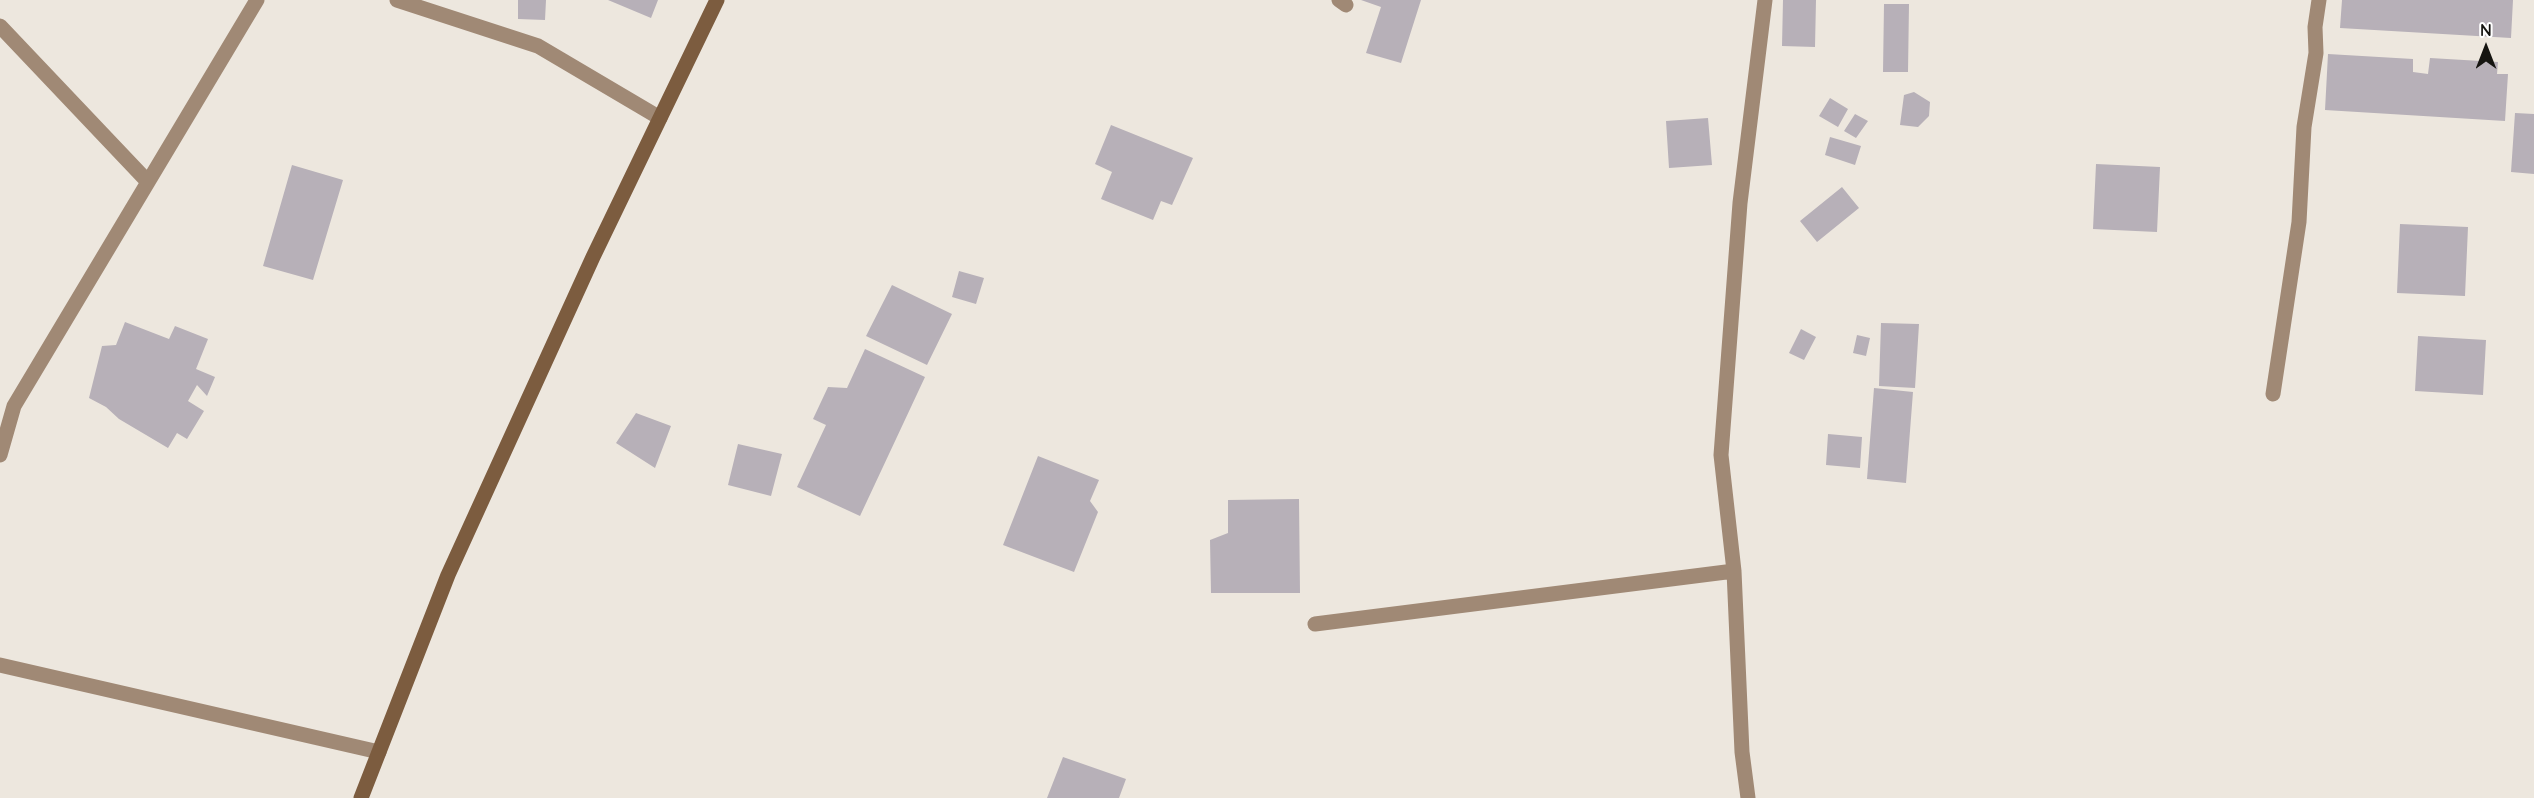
<!DOCTYPE html>
<style>
body{margin:0}
#map{position:relative;width:2534px;height:798px;overflow:hidden;background:#ede7de;font-family:Quicksand,sans-serif}
canvas{display:block}
.north{position:absolute;left:2456px;top:18px;width:60px;height:60px;-webkit-text-stroke:4px #fff;paint-order:stroke;rotate:0deg;font-size:16px;font-weight:700;line-height:24px;text-align:center;color:#161511}
.north::after{content:'';display:block;margin:auto;width:21px;height:27px;background:#161511;clip-path:polygon(50% 0,100% 100%,50% 72%,0 100%)}
</style>
<div id="map">
<canvas width="2534" height="798"></canvas>
<div class="north">N</div>
</div>
<script>
const context = document.querySelector('canvas').getContext('2d');
context.lineJoin = 'round';
function fillPath(path, color) { context.fillStyle = color; context.fill(path, 'evenodd'); }
function stroke(path, color, width, dash) { context.strokeStyle = color; context.lineWidth = width; context.lineCap = dash ? 'butt' : 'round'; context.setLineDash(dash || []); context.stroke(path); }
fillPath(new Path2D(`
 M518 0H546L545 20 518 19Z
 M608 0H658L651 18Z
 M1361 0H1421L1401 63 1366 53 1381 7Z
 M1783 0H1816L1815 47 1782 46Z
 M2342 0H2513L2511 38 2340 28Z
 M1884 4H1909L1908 72H1883Z
 M2328 54 2413 59V72L2428 74 2430 58 2498 62 2497 74H2508L2505 121 2325 110Z
 M1914 92 1930 102 1929 116 1918 127 1900 125 1904 95Z
 M1830 98 1848 109 1838 127 1819 116Z
 M2515 113 2534 114V174L2511 172Z
 M1855 114 1868 121 1856 138 1844 131Z
 M1708 118 1712 165 1669 168 1666 121Z
 M1111 125 1193 158 1172 205 1161 201 1153 220 1101 199 1112 172 1095 164Z
 M1830 137 1861 146 1855 165 1825 155Z
 M2096 164 2160 167 2157 232 2093 229Z
 M292 165 343 180 313 280 263 266Z
 M1842 187 1859 208 1817 242 1800 221Z
 M2400 224 2468 227 2465 296 2397 293Z
 M959 271 984 278 976 304 952 297Z
 M892 285 952 314 927 365 866 336Z
 M125 322 169 339 175 326 208 339 196 369 215 377 207 396 197 385 188 401 204 411 187 439 177 433 168 448 119 419 106 407 89 398 102 346 116 345Z
 M1881 323 1919 324 1915 388 1879 386Z
 M1801 329 1816 337 1804 360 1789 353Z
 M1857 335 1870 338 1866 356 1853 353Z
 M2418 336 2486 340 2483 395 2415 391Z
 M865 349 925 377 860 516 797 487 826 425 813 419 828 387 847 388Z
 M1874 388 1913 392 1906 483 1867 479Z
 M636 413 671 426 655 468 616 443Z
 M1828 434 1862 437 1860 468 1826 465Z
 M738 444 782 454 771 496 728 485Z
 M1038 456 1099 480 1090 501 1098 512 1074 572 1003 545Z
 M1299 499 1300 593H1211L1210 540 1228 533V500Z
 M1063 757 1126 779 1119 798H1047Z`), '#b7b0b8');
stroke(new Path2D(`
 M397 0 538 46 660 118
 M1339 0 1346 5
 M0 26 148 182
 M2273 394 2299 222 2304 127 2316 53 2315 27 2319 0
 M0 455 14 406 257 0
 M1315 624 1734 571
 M0 665 379 752
 M1748 798 1742 752 1734 571 1721 455 1740 203 1765 0`), '#a08975', 15);
stroke(new Path2D(`
 M361 798 448 575 593 257 717 0`), '#7c5c3f', 15);
</script>
